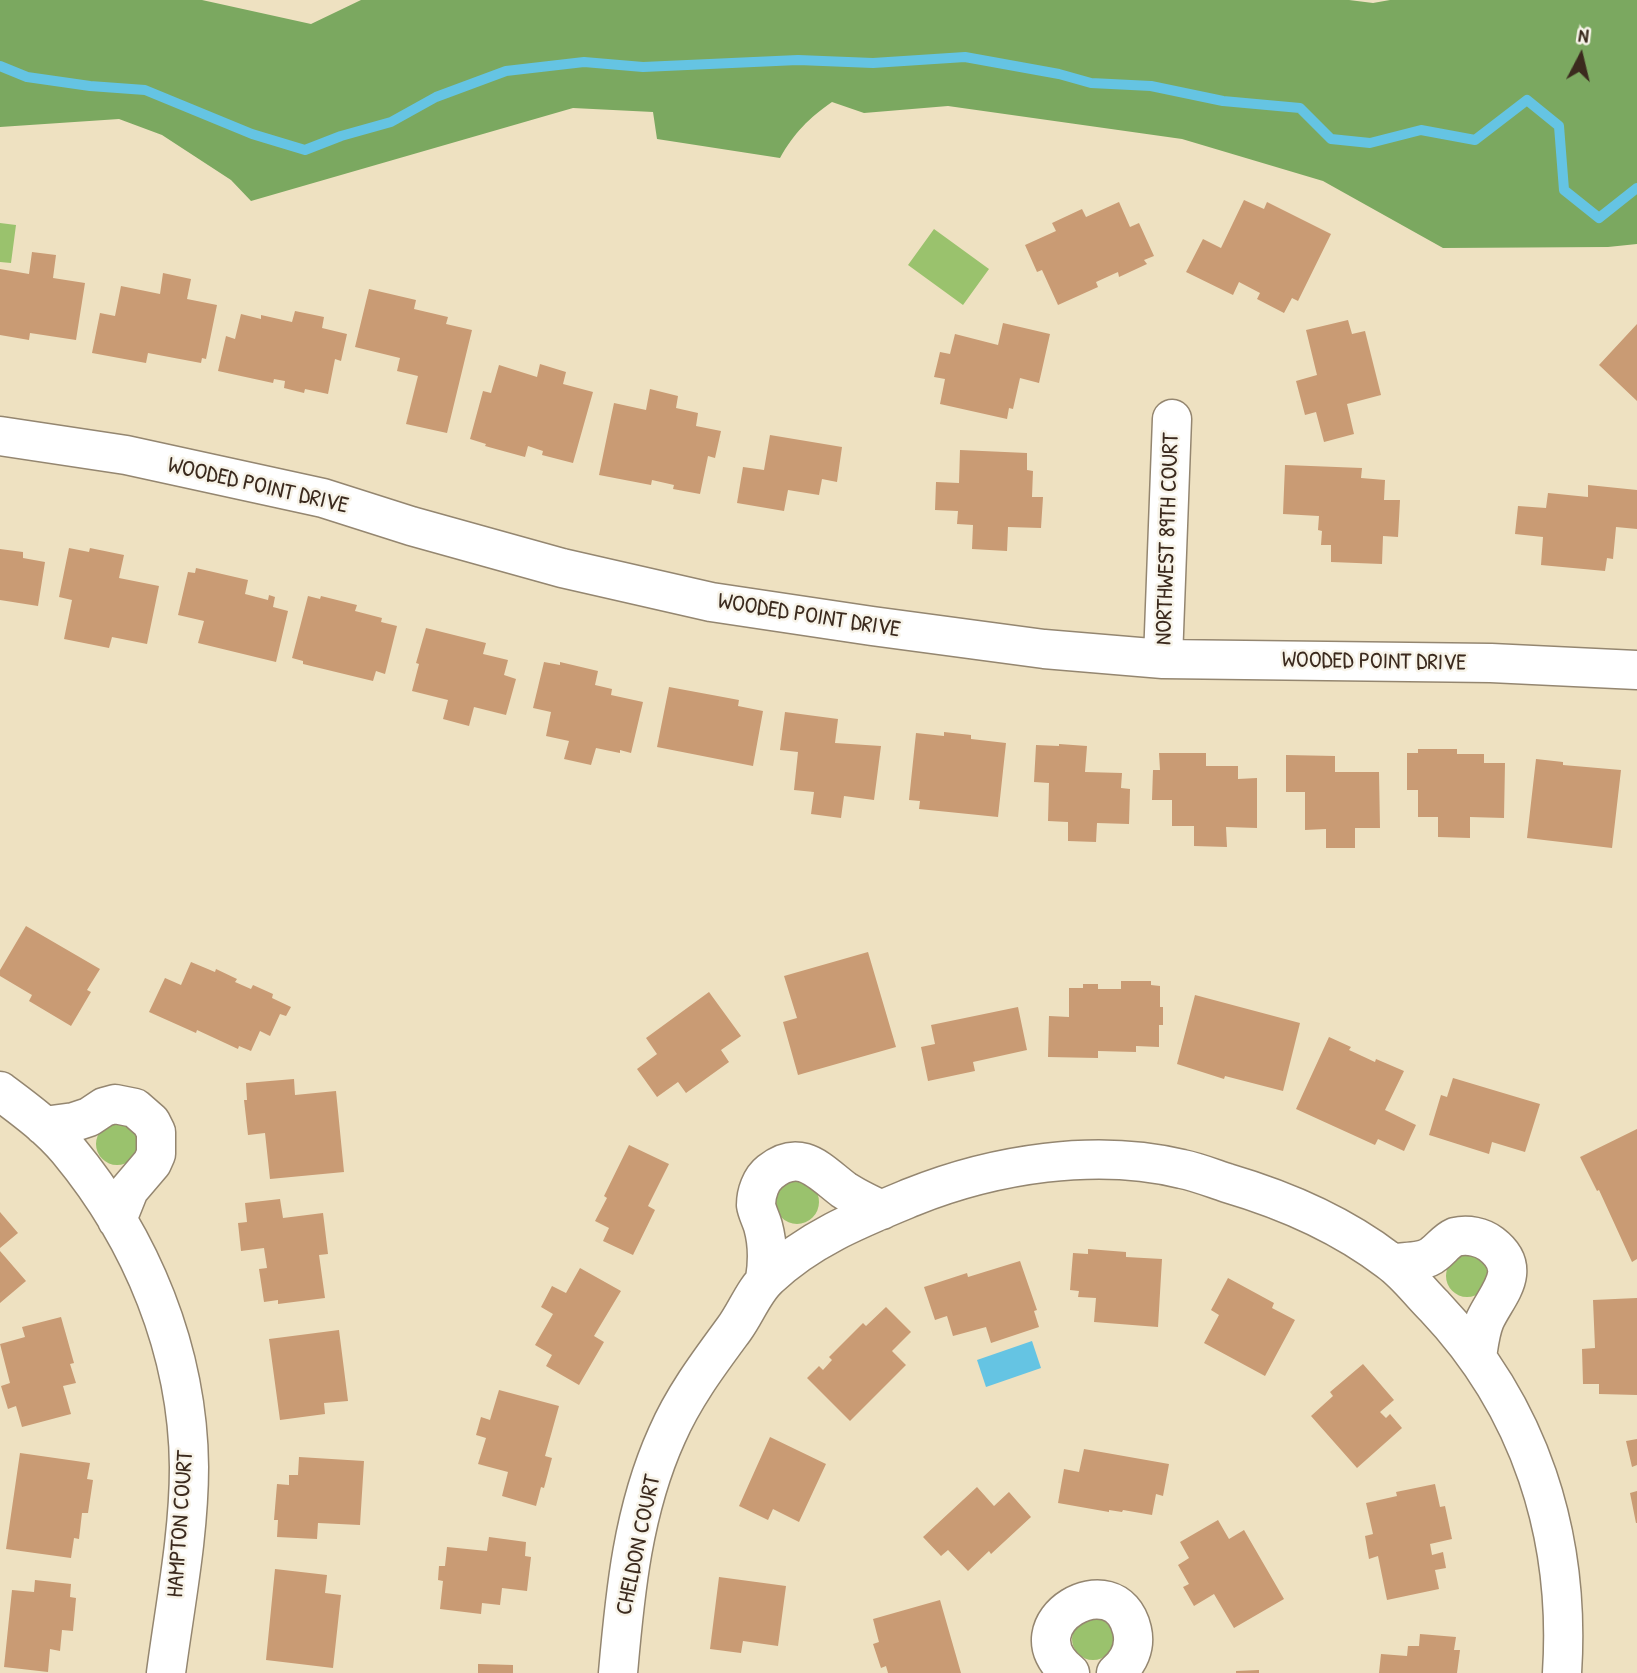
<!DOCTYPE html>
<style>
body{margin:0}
#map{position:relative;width:1637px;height:1673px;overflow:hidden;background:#eee1c1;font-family:"Patrick Hand",sans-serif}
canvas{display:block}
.north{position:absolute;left:1546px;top:21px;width:70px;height:70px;-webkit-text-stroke:5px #f7f3e8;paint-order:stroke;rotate:7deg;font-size:19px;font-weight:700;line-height:28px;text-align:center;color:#3b2a1e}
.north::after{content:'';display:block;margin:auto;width:24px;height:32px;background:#3b2a1e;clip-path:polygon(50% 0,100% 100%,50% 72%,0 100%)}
</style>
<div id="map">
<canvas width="1637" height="1673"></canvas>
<div class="north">N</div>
</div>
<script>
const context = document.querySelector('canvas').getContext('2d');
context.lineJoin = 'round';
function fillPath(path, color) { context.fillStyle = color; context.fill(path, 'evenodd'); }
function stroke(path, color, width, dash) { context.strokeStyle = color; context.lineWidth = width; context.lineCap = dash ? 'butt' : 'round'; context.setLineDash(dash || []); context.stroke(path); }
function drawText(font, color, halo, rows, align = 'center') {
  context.font = font + ' "Patrick Hand",sans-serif'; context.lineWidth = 5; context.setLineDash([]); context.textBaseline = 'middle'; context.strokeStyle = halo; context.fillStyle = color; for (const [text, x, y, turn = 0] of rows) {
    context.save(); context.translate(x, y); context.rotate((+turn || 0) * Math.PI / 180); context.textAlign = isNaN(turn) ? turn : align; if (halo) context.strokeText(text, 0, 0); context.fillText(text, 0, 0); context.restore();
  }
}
fillPath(new Path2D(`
 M0 223 16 225 11 263 0 262Z
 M934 229 989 269 963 305 908 265Z
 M96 1144a21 21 0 1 1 42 0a21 21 0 1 1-42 0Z
 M775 1202a22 22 0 1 1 44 0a22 22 0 1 1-44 0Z
 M1446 1276a21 21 0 1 1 42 0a21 21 0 1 1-42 0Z
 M1072 1639a21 21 0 1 1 42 0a21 21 0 1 1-42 0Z`), '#9ac26d');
fillPath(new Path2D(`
 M0 0H202L311 24 361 0H1349L1373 3 1390 0H1637V244L1608 247 1443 248 1323 181 1182 139 948 106 864 113 832 102C809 118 794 133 780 158L657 139 653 112 573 108 251 201 231 180 162 135 119 119 0 127Z`), '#7ba860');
fillPath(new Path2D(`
 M1032 1341 1041 1368 986 1387 977 1360Z`), '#65c4e3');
stroke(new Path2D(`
 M0 66 27 77 90 86 145 90 252 134 305 150 341 136 391 122 436 97 506 71 584 62 643 67 798 60 873 63 965 57 1059 74 1091 83 1151 86 1223 101 1300 108 1331 139 1370 143 1421 130 1475 140 1527 100 1559 126 1564 190 1599 218 1637 188`), '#65c4e3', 10);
fillPath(new Path2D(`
 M1244 200 1264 209 1267 202 1331 234 1298 301 1292 298 1284 313 1257 299 1260 293 1239 282 1233 295 1186 272 1203 239 1221 248Z
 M1119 202 1130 227 1139 223 1154 256 1144 260 1147 264 1119 277 1118 272 1096 282 1098 287 1058 305 1042 270 1037 272 1025 245 1056 231 1052 223 1082 209 1086 217Z
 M32 252 56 255 53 278 85 283 76 340 30 333 29 340 0 335V269L29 274Z
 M163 273 191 279 187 299 217 305 206 359 202 358 201 363 148 353 146 363 92 353 100 313 115 316 121 286 160 294Z
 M369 289 416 300 414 309 448 317 446 324 472 330 447 433 406 424 418 376 397 371 400 358 355 347Z
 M295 311 324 317 322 328 347 334 341 361 335 359 328 394 305 389 304 393 284 388 285 381 274 379 273 383 218 371 226 336 235 339 241 314 261 319V315L292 322Z
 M1348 320 1352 334 1365 331 1381 395 1347 404 1354 434 1324 442 1316 412 1305 415 1296 381 1317 375 1306 330Z
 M1003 323 1050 334 1039 383 1020 378 1013 409 1009 408 1007 419 940 404 945 379 934 377 940 352 950 354 955 334 998 345Z
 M1637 324V401L1599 365Z
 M540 364 566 372 563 384 593 392 573 463 542 455 543 451 528 446 525 457 485 446 486 444 470 439 483 391 491 393 499 365 537 377Z
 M650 389 678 396 676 408 698 413 696 426 721 431 715 458 708 456 700 494 673 489 674 485 652 480 651 485 599 475 614 403 646 410Z
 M770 435 842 447 837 482 822 479 819 495 788 490 784 511 737 503 743 467 764 470Z
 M960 450 1027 453V470L1033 471 1032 497H1043L1041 528 1008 527 1007 551 972 549 973 525 957 524 958 511 935 510 936 482 959 483Z
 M1285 465 1362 468 1361 478 1385 480 1384 500H1400L1398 537 1383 536 1382 564 1331 562V545H1321L1322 531 1318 530 1319 516 1283 514Z
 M1588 485 1637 490V529L1616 527 1613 559 1607 558 1605 571 1541 565 1543 537 1515 534 1518 506 1546 508 1548 493 1588 497Z
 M69 548 89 552 90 548 124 555 119 578 159 586 147 644 112 637 109 648 64 639 72 600 59 597Z
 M0 549 23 552V558L45 562 38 606 0 600Z
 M196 568 248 580 245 594 268 600 269 595 275 597 273 607 288 611 276 662 198 643 204 621 178 615 188 572 195 573Z
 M308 596 320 599 321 596 357 605 355 611 382 618 381 622 397 626 385 674 376 671 373 681 303 664V661L292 658Z
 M426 628 486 643 483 654 508 660 504 675 516 679 506 715 474 707 469 726 443 719 448 700 412 691 419 664 416 663Z
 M544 662 560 665V662L598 671 595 685 612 689 611 695 643 702 631 753 620 750V753L596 748 591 765 564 759 569 741 546 736 551 712 533 708Z
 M669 687 739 700 738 706 763 711 753 766 657 747Z
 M785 712 838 719 835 743 881 746 874 800 844 796 841 818 811 814 814 792 794 790 798 752 780 750Z
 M944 732 971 735V739L1006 743 998 817 919 809 920 801 909 800 916 733 944 736Z
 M1059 744 1087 746 1085 772 1122 773 1121 788 1130 789 1129 824 1097 823 1096 842 1068 841V822L1048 821 1049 783 1034 782 1036 745 1059 746Z
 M1418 749H1457V754H1484V763H1505L1504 818 1470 817V838L1438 837V817H1418V790H1407V753H1418Z
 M1159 753H1206V766H1238V779L1257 778V828L1226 827 1227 847 1194 846V826H1172V800H1152L1153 770H1160Z
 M1286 755 1335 756V772H1379L1380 828H1355V848H1326V829L1305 830V792H1286Z
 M1536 759 1563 762V765L1621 770 1612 848 1527 838Z
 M26 926 100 969 87 990 91 992 71 1026 29 1001 32 995 0 976V970Z
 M868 952 896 1047 798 1075 783 1022 797 1018 784 976Z
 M191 962 215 972 216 969 237 979 235 982 251 989 253 985 273 994 272 998 291 1007 286 1016 280 1014 270 1036 260 1031 251 1051 239 1046 238 1049 197 1030 196 1033 149 1012 165 978 181 985Z
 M1121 981H1151V985L1160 986V1007H1163V1025H1159V1047L1136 1046V1052L1098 1051V1058L1048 1057 1049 1016 1069 1017V988H1083V984H1098V989H1121Z
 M709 992 741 1036 721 1050 729 1062 686 1093 678 1082 657 1097 637 1069 657 1054 646 1038Z
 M1195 995 1300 1023 1283 1091 1225 1076 1224 1079 1177 1064Z
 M1018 1007 1027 1050 973 1062 975 1071 928 1081 921 1047 935 1044 931 1025Z
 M1329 1037 1351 1047 1349 1050 1375 1062 1376 1059 1404 1071 1385 1110 1416 1125 1404 1151 1378 1139 1375 1145 1296 1109Z
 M1453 1078 1540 1104 1525 1152 1492 1142 1489 1154 1429 1135 1441 1095 1447 1097Z
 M294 1079 295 1095 336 1091 344 1172 270 1179 265 1133 248 1135 244 1100H247L246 1083Z
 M1637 1129V1259L1632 1262 1599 1190 1597 1191 1580 1157Z
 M629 1145 669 1164 648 1206 655 1210 633 1255 603 1241 609 1228 595 1221 607 1198 604 1196Z
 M280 1199 283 1218 323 1213 328 1254 319 1255 325 1298 278 1304V1300L264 1302 259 1269 267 1268 264 1248 241 1251 238 1223 247 1222 245 1203Z
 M0 1212 18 1233 0 1248Z
 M1088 1249 1126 1252V1257L1162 1259 1158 1327 1094 1322 1096 1298 1078 1297 1079 1291 1070 1290 1073 1253 1088 1254Z
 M0 1251 26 1281 0 1303Z
 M1020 1261 1037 1310 1034 1311 1039 1327 991 1343 986 1327 953 1336 947 1316 935 1320 924 1287 967 1273 968 1277Z
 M580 1268 621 1291 594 1336 604 1342 579 1385 546 1366 552 1355 535 1345 553 1314 541 1307 552 1286 566 1293Z
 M1228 1278 1274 1303 1272 1308 1295 1320 1265 1376 1204 1343 1219 1315 1211 1310Z
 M1637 1298V1395L1599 1394V1384H1583L1582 1349 1595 1348 1593 1300Z
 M886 1307 911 1332 892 1351 906 1365 850 1421 807 1378 819 1366 823 1370 832 1360 829 1357 863 1323 866 1326Z
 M61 1317 74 1363 70 1364 76 1383 63 1386 71 1414 22 1427 16 1406 8 1409 1 1386 10 1383 0 1344 25 1337 22 1327Z
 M339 1330 348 1401 324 1403 325 1414 280 1420 269 1339Z
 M1363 1364 1394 1400 1380 1412 1386 1418 1390 1414 1402 1428 1357 1468 1311 1416 1333 1396 1330 1392Z
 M499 1390 559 1406 545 1456 552 1458 544 1488 541 1487 536 1506 502 1496 508 1472 478 1464 486 1438 476 1435 481 1417 490 1420Z
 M770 1437 826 1464 799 1522 773 1509 768 1520 739 1506Z
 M1637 1439V1465L1632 1467 1626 1441Z
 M1084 1449 1169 1464 1163 1496 1156 1494 1152 1515 1123 1510 1122 1512 1109 1510V1512L1058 1503 1064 1469 1079 1472Z
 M20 1453 90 1463 87 1479 93 1480 88 1513H82L79 1539 74 1538 71 1558 6 1549Z
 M299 1457 364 1461 360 1525 318 1523 317 1539 277 1537 278 1520H274L277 1484 289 1485V1475H298Z
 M1435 1484 1440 1507 1445 1506 1452 1539 1430 1544 1432 1555 1443 1552 1446 1568 1435 1570 1439 1589 1387 1600 1378 1556 1369 1559 1365 1536 1373 1534 1366 1503 1397 1496 1396 1492Z
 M977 1487 994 1506 1009 1492 1031 1517 991 1554 989 1551 968 1571 948 1550 941 1556 923 1537Z
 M1637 1491V1523H1636L1630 1493Z
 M1218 1520 1229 1539 1244 1530 1284 1599 1234 1628 1214 1594 1194 1606 1183 1587 1189 1584 1178 1565 1189 1558 1180 1542Z
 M489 1537 526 1542 525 1556 531 1557 527 1591 502 1588 500 1605 482 1603 481 1614 440 1609 443 1581 438 1580 439 1566H445L447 1547 487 1551Z
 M275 1569 327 1575 325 1593 341 1595 333 1668 266 1660Z
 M719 1577 786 1586 778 1646 743 1641 741 1653 710 1649Z
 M35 1580 71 1584 70 1597 76 1598 73 1631 62 1630 60 1651 50 1649 48 1672 4 1667 12 1590 34 1592Z
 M940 1600 961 1673H888L886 1666 881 1668 873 1644 879 1642 873 1619Z
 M1420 1634 1456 1637 1454 1650H1460L1457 1673H1379L1381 1654 1407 1656 1408 1646H1419Z
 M478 1664 513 1665V1673H478Z
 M1259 1670V1673H1236V1671Z`), '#c99b74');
const street = new Path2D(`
 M0 436 126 455 323 498 411 526 562 568 711 602 872 626 1044 649 1163 659 1491 663 1637 670
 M1163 659 1172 419
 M0 1091C24 1109 49 1127 68 1150 142 1239 188 1351 189 1467 189 1535 175 1605 166 1673
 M44 1126 74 1122 89 1117 104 1107 115 1104 135 1108 151 1122 156 1132V1154L152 1163 129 1190 117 1220
 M1393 1263C1405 1262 1425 1262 1434 1254 1442 1248 1446 1241 1455 1237 1468 1234 1482 1237 1491 1244 1525 1270 1497 1294 1485 1320 1480 1332 1479 1344 1477 1357
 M765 1279C768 1261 768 1244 763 1226 761 1219 757 1212 756 1205 756 1193 761 1179 770 1172 801 1147 820 1172 844 1190 856 1198 869 1204 882 1210
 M618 1673C625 1592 633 1510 667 1435 684 1396 709 1363 734 1329 746 1313 754 1290 769 1277 810 1238 861 1218 912 1197 994 1164 1096 1148 1182 1169 1197 1172 1212 1178 1227 1183 1285 1200 1342 1225 1389 1261 1406 1273 1419 1291 1434 1306 1530 1407 1571 1535 1562 1673
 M1070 1673C1008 1624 1116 1561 1132 1630 1136 1647 1129 1662 1116 1673`);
stroke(street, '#948670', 41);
stroke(street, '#fff', 38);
drawText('23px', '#3b2a1e', '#f7f3e8', [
 ["WOODED POINT DRIVE",258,486,13],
 ["NORTHWEST 89TH COURT",1168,539,-88],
 ["WOODED POINT DRIVE",809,616,9],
 ["WOODED POINT DRIVE",1374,662,1],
 ["HAMPTON COURT",181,1524,-86],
 ["CHELDON COURT",639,1545,-78]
]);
</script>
